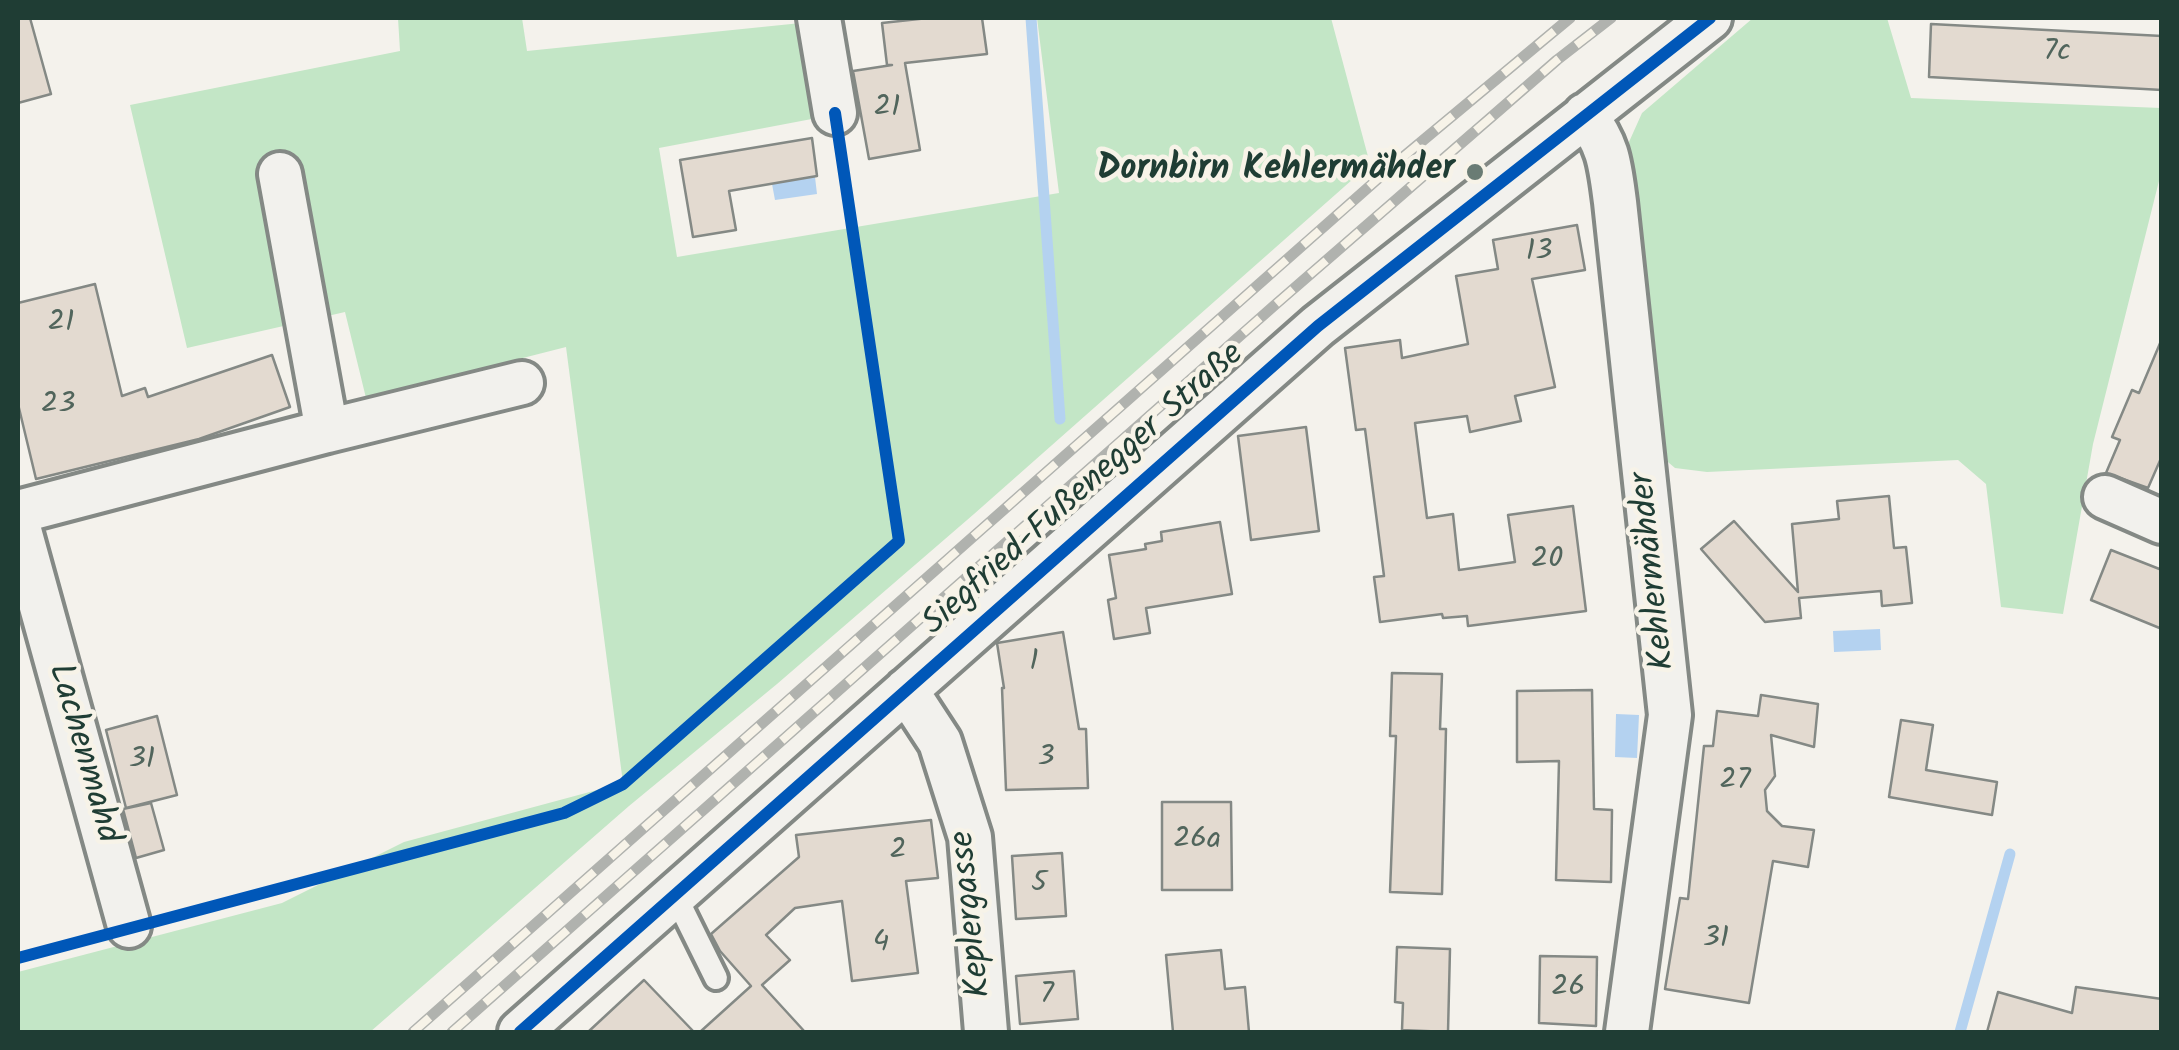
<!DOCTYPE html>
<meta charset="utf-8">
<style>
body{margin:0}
#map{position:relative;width:2179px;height:1050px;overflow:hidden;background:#f4f2ec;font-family:Kalam,sans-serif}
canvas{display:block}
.frame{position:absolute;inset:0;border:20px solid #1f3d34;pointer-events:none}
</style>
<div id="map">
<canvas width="2179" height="1050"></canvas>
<div class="frame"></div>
</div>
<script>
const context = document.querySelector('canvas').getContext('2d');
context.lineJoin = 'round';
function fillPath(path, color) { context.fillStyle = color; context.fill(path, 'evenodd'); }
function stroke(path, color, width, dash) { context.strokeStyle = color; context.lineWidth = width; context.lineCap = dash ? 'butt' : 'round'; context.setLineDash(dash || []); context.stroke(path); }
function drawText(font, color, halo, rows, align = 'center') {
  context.font = font + ' Kalam,sans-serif'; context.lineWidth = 9; context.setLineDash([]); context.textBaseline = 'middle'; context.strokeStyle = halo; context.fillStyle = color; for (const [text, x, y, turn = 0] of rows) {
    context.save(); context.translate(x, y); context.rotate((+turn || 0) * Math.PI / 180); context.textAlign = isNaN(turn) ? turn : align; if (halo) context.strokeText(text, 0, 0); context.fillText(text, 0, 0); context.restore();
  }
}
fillPath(new Path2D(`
 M398 18H522L527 51 801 23 817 118 659 148 677 257 1059 193 1037 18H1331L1370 164 974 514 777 684 629 806 370 1032H18V972L282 903 404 842 623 783 566 347 366 398 345 312 187 348 130 105 400 51Z
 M1753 18H1887L1911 98 2161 108V173L2093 444 2063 614 2001 607 1986 484 1958 460 1707 472 1675 468 1656 452 1629 142 1642 113Z`), '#c3e6c6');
fillPath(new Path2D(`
 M815 177 817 194 775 200 772 184Z
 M1880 629 1881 650 1834 652 1833 631Z
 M1616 714 1639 715 1637 758 1615 757Z`), '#b4d2f0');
stroke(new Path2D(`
 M1031 18 1060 419
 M1960 1032 2010 854`), '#b4d2f0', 11);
const building = new Path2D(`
 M18 18H30L51 94 18 103Z
 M928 18H982L987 54 905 63 920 150 869 159 853 71 892 65H887L882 23Z
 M1931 24 2162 36V90L1929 77Z
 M812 138 817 176 729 191 736 230 693 237 680 160Z
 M1577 225 1585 270 1532 279 1555 387 1515 396 1521 421 1470 432 1467 416 1415 423 1427 518 1453 514 1459 570 1515 562 1508 515 1573 506 1586 611 1468 626 1467 616 1443 618 1442 614 1380 622 1374 577 1384 576 1365 429 1356 430 1345 348 1400 340 1402 358 1468 344 1456 276 1498 269 1493 240Z
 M95 284 122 396 145 388 148 397 272 355 290 407 199 439 36 479 18 404V303Z
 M2161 341 2162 456 2148 488 2106 473 2120 440 2112 437 2132 390 2139 393Z
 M1306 427 1319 531 1251 540 1238 436Z
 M1889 496 1894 548 1906 547 1912 603 1882 606 1881 591 1799 598 1801 618 1765 622 1701 549 1734 521 1798 592 1792 524 1839 519 1837 501Z
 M1220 522 1232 594 1146 608 1150 633 1114 639 1108 600 1116 598 1109 555 1146 549 1145 544 1162 541 1161 532Z
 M2111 550 2162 570V629L2091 600Z
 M1063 632 1079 729H1086L1088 788 1006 790 1002 688H1004L997 643Z
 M1392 673 1442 674 1440 729H1446L1442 894 1390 892 1396 736H1390Z
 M1592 690 1594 809 1612 810 1611 882 1556 880 1559 761 1517 762V691Z
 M1761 695 1818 704 1814 747 1771 735 1775 776 1765 790 1767 811 1782 826 1814 830 1808 867 1773 861 1749 1003 1665 989 1680 898 1688 899 1704 746H1713L1717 711 1758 716Z
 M157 716 177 795 126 808 106 730Z
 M1901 720 1933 725 1926 770 1997 782 1992 815 1889 797Z
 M1162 802H1231L1232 890H1162Z
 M151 803 164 850 136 858 123 809Z
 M931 820 938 878 906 881 918 973 852 981 842 901 795 908 766 935 790 960 762 985 805 1032H700L751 986 720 951 711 934 799 857 796 835Z
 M1062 853 1066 916 1016 919 1012 856Z
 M1397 947 1450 949 1448 1032 1402 1030 1403 1003 1395 1002Z
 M1221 950 1225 989 1245 987 1249 1032H1173L1166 955Z
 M1540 956 1597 957 1596 1026 1539 1023Z
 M1074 971 1078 1019 1020 1024 1016 976Z
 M644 980 694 1032H588Z
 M2076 987 2162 999V1032H1987L1998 992 2072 1013Z`);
fillPath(building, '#e3dad0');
stroke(building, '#848985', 2.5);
const service = new Path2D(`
 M675 895 716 978`);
const minor = new Path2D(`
 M819 18 835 113
 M1585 115C1609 145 1610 165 1615 202L1670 715 1627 1032
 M327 431 522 383
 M2105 497 2162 522
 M18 512 327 431 280 174
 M18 523 129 926
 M906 690 940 742 970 837 986 1032
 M520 1032 1318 326 1710 18`);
stroke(service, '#848985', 30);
stroke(minor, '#848985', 50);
stroke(service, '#f2f1ed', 22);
stroke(minor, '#f2f1ed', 42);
const rail = new Path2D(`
 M413 1032 1397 162 1570 18
 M452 1032 1276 304 1557 60 1611 18`);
stroke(rail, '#b0b2ae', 11);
stroke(rail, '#f7f3e8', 8, [22]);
stroke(new Path2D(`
 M18 958 564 813 623 784 899 541 835 113
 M520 1032 1318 326 1710 18`), '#0057b8', 12);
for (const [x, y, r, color] of [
 [1475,172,10,"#6a7c74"]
]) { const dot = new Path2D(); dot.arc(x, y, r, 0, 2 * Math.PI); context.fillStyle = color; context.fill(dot); stroke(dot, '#f7f3e8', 4); }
drawText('30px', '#51655c', null, [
 ["7c",2057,54],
 ["21",887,110],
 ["13",1539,254],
 ["21",61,325],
 ["23",58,407],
 ["20",1547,562],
 ["1",1034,664],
 ["3",1046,760],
 ["31",142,762],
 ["27",1735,783],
 ["26a",1197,842],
 ["2",898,853],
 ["5",1039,886],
 ["31",1716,941],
 ["4",881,945],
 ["26",1568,990],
 ["7",1047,997]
]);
drawText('bold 35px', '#1f3d34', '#f7f3e8', [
 ["Dornbirn Kehlermähder",1455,172]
], 'right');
drawText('35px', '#1f3d34', '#f7f3e8', [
 ["Siegfried-Fußenegger Straße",1085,491,-42],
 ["Kehlermähder",1656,571,-96],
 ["Lachenmahd",81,754,74],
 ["Keplergasse",974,914,-96]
]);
</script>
